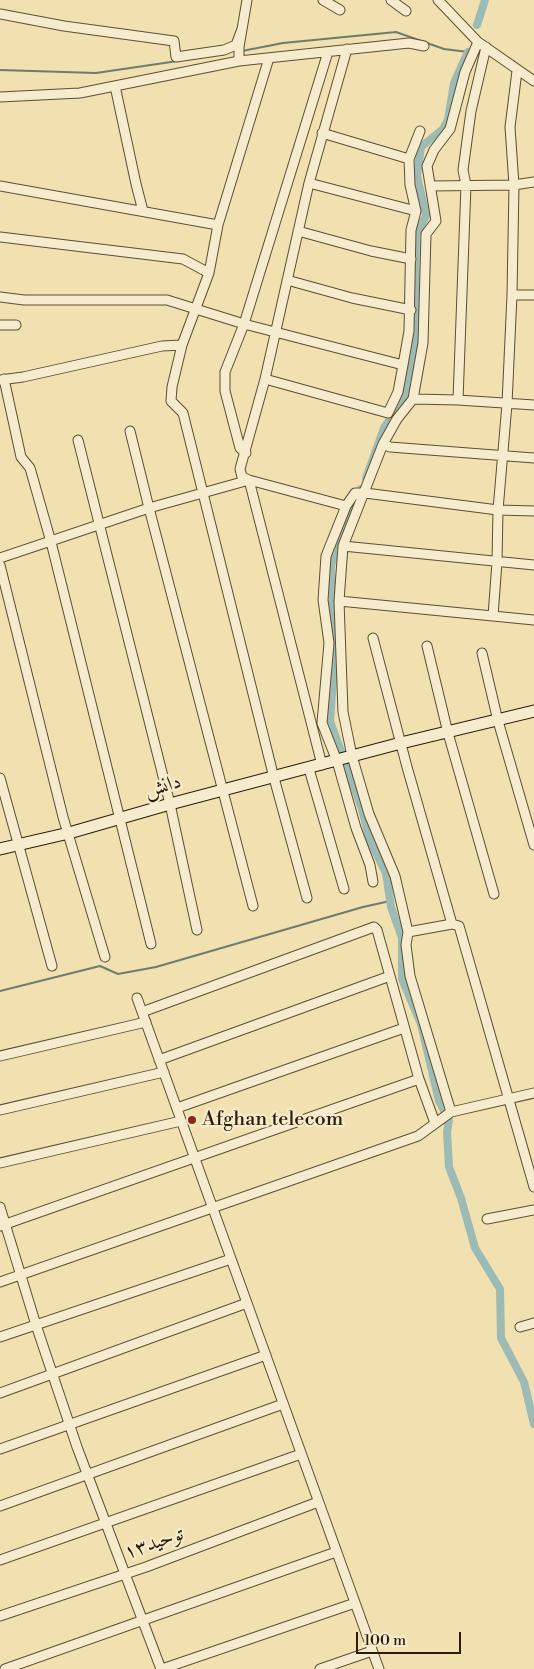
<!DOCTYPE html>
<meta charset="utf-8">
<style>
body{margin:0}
#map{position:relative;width:534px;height:1669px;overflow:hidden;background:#f1e0b0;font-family:"Libre Bodoni",serif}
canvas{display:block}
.scale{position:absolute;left:356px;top:1632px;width:105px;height:22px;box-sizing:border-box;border:2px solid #2a1d09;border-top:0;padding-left:6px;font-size:15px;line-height:18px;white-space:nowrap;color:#2a1d09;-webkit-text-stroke:4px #f6ebcc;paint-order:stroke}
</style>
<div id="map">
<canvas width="534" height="1669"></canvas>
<div class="scale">100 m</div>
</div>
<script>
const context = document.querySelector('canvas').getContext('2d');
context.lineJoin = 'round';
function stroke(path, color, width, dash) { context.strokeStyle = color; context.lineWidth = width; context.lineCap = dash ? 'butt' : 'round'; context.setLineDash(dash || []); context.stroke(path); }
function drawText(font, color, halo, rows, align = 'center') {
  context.font = font + ' "Libre Bodoni",Amiri,serif'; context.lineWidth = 4.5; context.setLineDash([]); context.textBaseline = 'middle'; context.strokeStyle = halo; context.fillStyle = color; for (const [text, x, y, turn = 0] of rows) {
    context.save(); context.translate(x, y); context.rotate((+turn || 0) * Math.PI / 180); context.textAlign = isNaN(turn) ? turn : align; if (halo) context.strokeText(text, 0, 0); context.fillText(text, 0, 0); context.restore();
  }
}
stroke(new Path2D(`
 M242 51 283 43 396 32 444 49 468 52
 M0 70 96 73 178 61
 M0 991 100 966 118 974 156 967 363 907 390 901`), '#6e7c70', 2);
stroke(new Path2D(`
 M477 25 485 0
 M366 478 384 428 404 398 418 326 415 293 416 235 426 216 417 176 421 147 443 129 448 120 454 83 468 52
 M361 489 339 538 331 566 332 596 336 640 330 721 362 809 370 841 386 873 391 907 402 938V979L421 1024 439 1101 449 1120 447 1132 449 1167 461 1198 475 1248 500 1289 501 1338 524 1382 534 1424`), '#9cbbb4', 8);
const minor = new Path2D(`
 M323 0 340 10
 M391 0 406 11
 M438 0 478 42 534 81
 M0 14 64 26 174 41 176 57 224 50 236 45 242 29
 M269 58 218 225 209 273 182 345 172 387 171 401 183 413 274 778 307 898
 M239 61V47L247 0
 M115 86 136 184 143 211
 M0 97 80 93 239 61 409 43 424 46
 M322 133 409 159
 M309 183 416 211
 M0 186 218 225
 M430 186 514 185 534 182
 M298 231 371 251 411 259
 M0 237 183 259 209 273
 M287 280 352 298 411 310
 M512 295H534
 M0 297 24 300H167L244 324 403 365 409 331 411 230 416 211 410 185 409 159 420 131
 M0 325H16
 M4 379 21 457 30 468 51 542 151 944
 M265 379 388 413 398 392 403 365
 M0 380 23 377 162 346 182 345
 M413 399 458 400 534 405
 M458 400 466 185 463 170 471 111 486 47
 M130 431 149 508 253 906
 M78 440 170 804 197 930
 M383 444 390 447 534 458
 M246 453 240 448 225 391V372L244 324 328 52
 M343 546 534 565
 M0 558 149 508 249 480 346 506
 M0 565 63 817 105 957
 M339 601 534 620
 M493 616 497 562 498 510 507 404 512 295 514 185 510 127 517 71
 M373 638 407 767 452 924
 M427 646 448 733 494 894
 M482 653 498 721 534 845
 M322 765 249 480 242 477 240 469 265 379 309 183 347 49
 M309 769 344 889
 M0 778 52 966
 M373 882 370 865 356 828 337 761 322 723 329 643 323 600 326 556 346 506 355 493H365L498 510 534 511
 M408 932 452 924 459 926 534 1187
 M137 998 379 1669
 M142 1012 374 927 377 930 419 1079 435 1123
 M0 1056 146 1022
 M159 1060 390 976
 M177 1108 404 1028
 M0 1110 164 1072
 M451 1112 410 976 406 945 408 932 395 876 369 814 352 756 343 712 339 601 343 546 383 444 397 419 413 399 423 343 426 234 436 221 427 166 434 150 450 129 465 72 478 42
 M0 1163 181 1121
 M0 1207 36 1325 77 1447 161 1669
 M487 1219 534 1210
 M0 1226 419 1079
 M0 1282 418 1136 451 1112 534 1093
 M520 1327 534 1323
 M0 1337 231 1259
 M0 1393 247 1303
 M0 1449 266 1355
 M0 1506 283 1404
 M0 1560 301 1454
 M0 1616 146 1567 318 1502
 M5 1669 336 1552
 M162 1669 355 1603
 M320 1669 372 1651`);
const secondary = new Path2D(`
 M0 849 69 833 170 804 401 743 534 711`);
stroke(minor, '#5c4e33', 11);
stroke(secondary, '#2a1d09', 13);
stroke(minor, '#f6ebcc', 9);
stroke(secondary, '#f6ebcc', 11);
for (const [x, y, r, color] of [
 [192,1120,5,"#8f2418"]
]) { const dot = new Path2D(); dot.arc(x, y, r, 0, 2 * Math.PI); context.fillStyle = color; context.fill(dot); stroke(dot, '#f6ebcc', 2); }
drawText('20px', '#2a1d09', '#f6ebcc', [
 ["دانش",163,787,-16],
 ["توحید۱۳",154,1544,-19]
]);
drawText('20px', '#2a1d09', '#f6ebcc', [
 ["Afghan telecom",202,1120]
], 'left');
</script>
